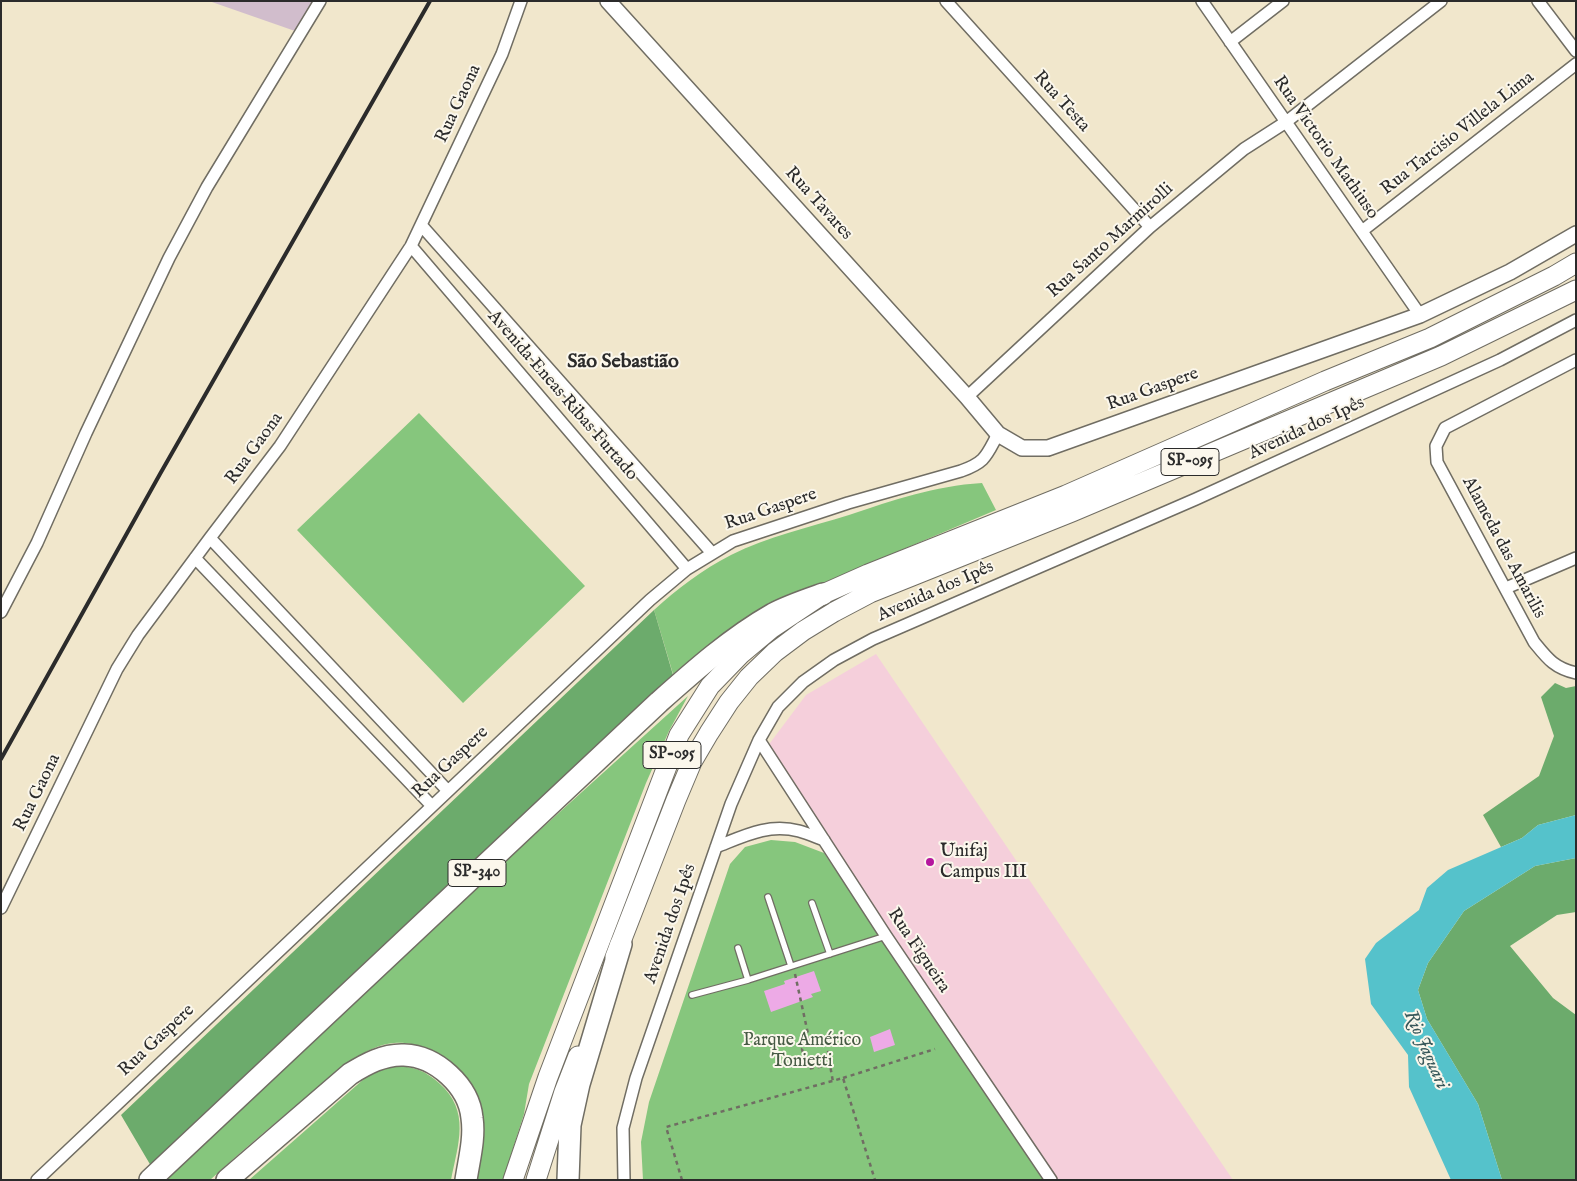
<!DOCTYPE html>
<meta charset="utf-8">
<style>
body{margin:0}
#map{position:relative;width:1577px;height:1181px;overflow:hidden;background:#f1e7cc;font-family:"IM FELL English",serif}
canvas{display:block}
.frame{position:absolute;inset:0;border:2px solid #2b2b2b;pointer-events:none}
</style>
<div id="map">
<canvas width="1577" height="1181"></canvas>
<div class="frame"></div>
</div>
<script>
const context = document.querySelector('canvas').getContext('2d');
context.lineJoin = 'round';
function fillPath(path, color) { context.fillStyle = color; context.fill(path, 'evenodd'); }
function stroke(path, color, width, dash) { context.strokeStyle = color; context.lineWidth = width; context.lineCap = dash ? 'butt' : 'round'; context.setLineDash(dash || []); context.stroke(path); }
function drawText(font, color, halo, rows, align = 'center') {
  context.font = font + ' "IM FELL English",serif'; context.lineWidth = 4; context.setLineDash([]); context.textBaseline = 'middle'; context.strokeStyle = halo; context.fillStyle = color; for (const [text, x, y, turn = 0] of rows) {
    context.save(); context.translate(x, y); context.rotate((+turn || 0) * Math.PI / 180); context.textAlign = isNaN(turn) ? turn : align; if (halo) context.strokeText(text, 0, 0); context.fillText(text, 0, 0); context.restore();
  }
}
fillPath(new Path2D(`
 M876 654 1233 1180H1052L767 747 806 695Z`), '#f5cfdb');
fillPath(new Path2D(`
 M209 1H313L295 31Z`), '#d1bdcc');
fillPath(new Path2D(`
 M419 413 585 586 463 703 297 530Z
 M982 483 996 510 757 611 725 632 673 674 654 610C678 588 702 570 731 555 767 537 810 527 849 515 894 500 934 486 982 483Z
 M688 696 669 731 646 783 529 1084 524 1114 503 1180H474C483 1136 493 1098 452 1065 437 1052 415 1041 394 1043 363 1046 340 1071 317 1089 280 1118 245 1148 210 1180H160L383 972Z
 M771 840 795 842 824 853 1046 1180H643L641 1142 649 1102 730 864 745 847Z
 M397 1066C416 1067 425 1071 439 1083 471 1111 458 1144 451 1180H249L365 1078 382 1069Z`), '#86c67d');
fillPath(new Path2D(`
 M654 610 673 675 151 1166 121 1115Z
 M1555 683 1566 688 1576 686V815L1538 825 1522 838 1501 847 1483 815 1539 776 1554 736 1541 697Z
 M1576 858V912L1557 915 1510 946 1553 998 1576 1015V1180H1502L1478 1104 1427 1019 1418 990 1428 963 1464 911 1535 866Z`), '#6cab6c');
fillPath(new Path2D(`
 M1576 815V858L1535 866 1464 911 1428 963 1418 990 1427 1019 1478 1104 1502 1180H1451L1409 1087 1408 1055 1371 1004 1365 959 1376 943 1419 910 1427 888 1448 870 1522 838 1538 825Z`), '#55c2cb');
fillPath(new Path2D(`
 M814 971 821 991 811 994 813 997 771 1012 764 991 785 984 784 981Z
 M890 1029 895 1045 874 1052 870 1037Z`), '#edaae6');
const service = new Path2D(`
 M768 897 791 966
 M812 903 830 954
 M738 948 748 980 886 936
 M692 995 748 980`);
const minor = new Path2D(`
 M946 1 1150 227
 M1202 1 1420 315
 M1538 1 1576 51
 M1230 42 1283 1
 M421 225 712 553
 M1362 231 1576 64
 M411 246 687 569
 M1576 360 1445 428 1436 446 1437 462 1534 642C1547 658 1554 668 1576 673
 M967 397 1150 227 1244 149 1286 122 1441 1
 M210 538 448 791
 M195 558 432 806
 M1506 588 1576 558
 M1 612 37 543 86 433 169 258 207 187 320 1
 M759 740 886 936 1051 1180
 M716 847C744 836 768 823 799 831 807 833 816 837 824 840
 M1 908 117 669 138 635 210 538 280 446 411 246 502 54 521 1
 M37 1180 650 600 687 569 733 541 848 503 961 471C986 462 986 456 998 434
 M624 1180 623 1128 636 1078 731 804 759 740 778 707 803 682 834 660 873 639 1196 499 1500 360 1576 320`);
const tertiary = new Path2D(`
 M608 1 967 397 998 434 1022 448H1048L1420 315 1510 272 1576 234`);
const primary = new Path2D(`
 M615 957 676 800 692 762 709 733 729 702 749 677 775 652 803 631 834 612 870 593 1072 512 1441 356 1576 290
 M513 1180 548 1077 679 735 710 686 741 654 772 628 823 594 868 574 1066 495 1325 381 1430 338 1554 276 1576 263
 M536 1180 564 1092 578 1056`);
const motorway = new Path2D(`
 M150 1180 659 702C695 670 731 638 773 614 788 606 806 600 823 594
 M227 1180 350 1074C366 1064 384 1054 404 1055 436 1056 469 1086 472 1118 475 1138 469 1160 466 1180
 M568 1180 570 1125 579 1084 621 944`);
stroke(service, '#706d63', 8);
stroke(minor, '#706d63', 14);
stroke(tertiary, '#706d63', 18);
stroke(primary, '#706d63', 21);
stroke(motorway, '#706d63', 24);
stroke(new Path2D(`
 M795 974 810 1043 802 1049 807 1069 830 1065 833 1082
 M810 1043 827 1044 830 1065
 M843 1078 935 1049
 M682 1180 666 1127 843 1078 875 1180`), '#706d63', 2.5, [4, 4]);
stroke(service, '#fff', 5.5);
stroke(minor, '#fff', 11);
stroke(tertiary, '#fff', 15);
stroke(primary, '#fff', 19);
stroke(motorway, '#fff', 21);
stroke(new Path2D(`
 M1 759 160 474 430 1`), '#2b2b2b', 4);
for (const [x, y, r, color] of [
 [930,862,5,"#b5179e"]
]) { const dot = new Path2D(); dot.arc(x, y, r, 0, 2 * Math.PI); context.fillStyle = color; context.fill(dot); stroke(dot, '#fbf7ec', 2); }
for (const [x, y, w] of [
 [1190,462,58],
 [672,755,58],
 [477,873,58]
]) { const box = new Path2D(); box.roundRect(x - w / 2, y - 13.5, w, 27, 4); context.fillStyle = '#fbf7ec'; context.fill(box); stroke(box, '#2b2b2b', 1); }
drawText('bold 16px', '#2b2b2b', null, [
 ["SP-095",1190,462],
 ["SP-095",672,755],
 ["SP-340",477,873]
]);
drawText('18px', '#2b2b2b', '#fbf7ec', [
 ["Rua Testa",1061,102,48],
 ["Rua Gaona",459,104,-65],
 ["Rua Tarcisio Villela Lima",1458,134,-38],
 ["Rua Victorio Mathiuso",1325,148,55],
 ["Rua Tavares",818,204,48],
 ["Rua Santo Marmirolli",1111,241,-42],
 ["Rua Gaspere",1153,390,-20],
 ["Avenida Eneas Ribas Furtado",562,396,49],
 ["Avenida dos Ipês",1307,429,-25],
 ["Rua Gaona",255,449,-54],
 ["Rua Gaspere",771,510,-19],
 ["Alameda das Amarilis",1503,548,62],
 ["Avenida dos Ipês",936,592,-24],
 ["Rua Gaspere",451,763,-43],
 ["Rua Gaona",38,793,-64],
 ["Avenida dos Ipês",671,924,-71],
 ["Rua Figueira",918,951,56],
 ["Rua Gaspere",157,1041,-43]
]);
drawText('18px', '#2b2b2b', '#fbf7ec', [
 ["Unifaj",940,852],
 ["Campus III",940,873]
], 'left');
drawText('18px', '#465a44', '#fbf7ec', [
 ["Parque Américo",802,1041],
 ["Tonietti",802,1062]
]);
drawText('italic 19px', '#38585b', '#fbf7ec', [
 ["Rio Jaguari",1425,1050,66]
]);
drawText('bold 20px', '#2b2b2b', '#fbf7ec', [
 ["São Sebastião",623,363]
]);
</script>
